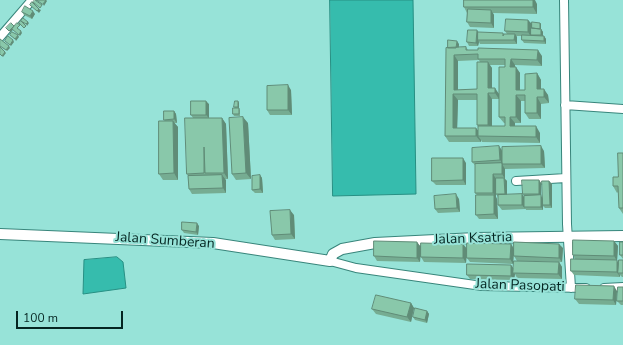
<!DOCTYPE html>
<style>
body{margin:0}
#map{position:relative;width:623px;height:345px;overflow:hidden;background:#97e3d8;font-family:"Nunito Sans",sans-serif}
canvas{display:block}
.scale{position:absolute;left:16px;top:311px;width:107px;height:18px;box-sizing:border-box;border:2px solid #042521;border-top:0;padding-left:5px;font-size:12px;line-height:14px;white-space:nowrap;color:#042521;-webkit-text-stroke:3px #97e3d8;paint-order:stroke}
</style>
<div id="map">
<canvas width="623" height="345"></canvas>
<div class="scale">100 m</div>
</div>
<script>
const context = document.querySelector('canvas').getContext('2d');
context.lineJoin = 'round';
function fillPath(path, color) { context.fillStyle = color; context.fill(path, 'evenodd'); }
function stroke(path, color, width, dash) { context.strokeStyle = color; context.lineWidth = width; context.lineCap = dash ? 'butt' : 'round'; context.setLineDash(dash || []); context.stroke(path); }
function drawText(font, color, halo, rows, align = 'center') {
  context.font = font + ' "Nunito Sans",sans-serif'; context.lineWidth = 4; context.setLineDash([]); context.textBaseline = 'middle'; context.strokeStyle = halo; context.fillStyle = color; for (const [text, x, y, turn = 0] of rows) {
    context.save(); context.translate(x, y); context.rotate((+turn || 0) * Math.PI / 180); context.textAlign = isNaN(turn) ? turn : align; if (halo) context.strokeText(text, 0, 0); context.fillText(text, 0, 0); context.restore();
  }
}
const water = new Path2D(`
 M330 0H413L416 194 333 196Z
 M117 257 123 262 126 288 83 294 84 260Z`);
fillPath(water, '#36bcad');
stroke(water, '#278f83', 1);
const minor = new Path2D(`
 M564 0 567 224 571 288
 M0 37 32 0
 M565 105 623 109
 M516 181 566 178
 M330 261 356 268 482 286 586 288
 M604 288 623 287`);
const tertiary = new Path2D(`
 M0 234 213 243 330 261 333 254 342 249 375 243 476 238 623 236`);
stroke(minor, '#38857b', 10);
stroke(tertiary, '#38857b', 12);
stroke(minor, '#fff', 8);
stroke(tertiary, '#fff', 10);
fillPath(new Path2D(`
 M537 4V14L493 13 494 15V28L470 27 467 22V13L464 7Z
 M22 12 35 14 32 19 24 15Z
 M540 23 541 24V29L543 32V36H544L546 39V44L524 43 522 40V36H516L517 37V44H480L479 42 478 46H469L467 42 479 33H503L504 34H507L505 31 532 24V28Z
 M459 44V48L466 47 468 50 542 56V66L515 65V67L520 73V90H525L537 73 541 80V89L548 95 549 103 541 104V119H529L525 113V101H521V123H515V126L540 133V143L482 142 481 140V142H449L445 136 448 48ZM479 60 480 62 477 89 458 90V61ZM489 65H505L499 94 492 88V68ZM492 99H499V117L504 123H505V126H492ZM458 100H477V125L478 126V130L457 128Z
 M291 90 292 115H270L267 110Z
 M238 101 239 103V108L240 110V116H234L233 114 235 108 234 107Z
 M209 104V118H222L226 124 228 179H225L226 193 192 194 189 189 188 176 187 174 193 118 191 115Z
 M174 111 176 114 177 123H174L178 127V180H163L159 174 165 121 164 120Z
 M248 123 251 179 236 180 232 174Z
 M499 146 502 150 544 151 545 168 505 169V179L507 181V195L522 194 524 197 523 194 539 180 541 183V196L542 198 549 181 552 184V208H545L543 206V210H526V209L502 210 498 205V197L496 194V197L497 199 498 219H479L476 215 477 195 475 193V165L472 162Z
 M623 153V214L619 208 618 192 617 193 613 186 618 177Z
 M466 163V185H436L432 181Z
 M260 175 262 178 263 193H255L252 190Z
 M459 199 460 212 438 213 435 209Z
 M294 215 295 239 275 240 272 235Z
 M199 226 198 235 184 233 182 230Z
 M614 241 618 246 617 261 619 263 623 260V277H622L620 275V277L574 275 571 271 575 259 573 255Z
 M623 242V259L620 255Z
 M463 244 467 249 466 263 424 262 421 257Z
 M511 244 514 249 563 248 562 262 517 261 514 256V254L513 264 470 262 467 258Z
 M421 247 420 262 377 261 374 256Z
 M559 262 562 267V279L517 278 515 274 514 280 470 279 467 275Z
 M623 287V305H621L617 301Z
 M617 291 616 305 579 304 575 299Z
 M411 303 414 308 411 322 376 314 372 309Z
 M427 311 429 314 427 323 415 320 413 317Z`), '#76ac92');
fillPath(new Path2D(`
 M46 0 47 1 44 6 43 4Z
 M533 0H535L537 4V14L533 7Z
 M39 9 41 10 39 13 37 11Z
 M491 10 494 15V28L491 23Z
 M33 11 35 14 32 19 30 16Z
 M528 20 532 24 531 37 528 32Z
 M28 22 29 23 27 26 26 24Z
 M540 23 541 24V29L543 32V38L541 35 540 29Z
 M14 26 15 27 11 32 9 31Z
 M477 30 479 33 478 40 479 42 478 46 476 43Z
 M21 31 22 33 20 36 19 35Z
 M515 34 517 37V44L514 40Z
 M18 35 19 37 16 41 15 39Z
 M544 36 546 39V44L544 41Z
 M13 40 14 42 11 46 10 45Z
 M457 41 459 44 458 53 456 50Z
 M9 46 10 48 7 51 6 50Z
 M538 50 542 56V66L537 60Z
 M5 52 6 53 3 57 2 56Z
 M454 55 458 61V94L454 90Z
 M511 59 515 65V73L510 67Z
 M488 62 492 68V93L488 88Z
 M516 67 520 73V95L516 90Z
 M537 73 541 80V96L537 89Z
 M288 85 291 90 292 115 288 110Z
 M495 88 499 94V99L495 93Z
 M544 89 548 95 549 103 544 97Z
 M488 93 492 99V131L488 125Z
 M453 94 458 100 457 134 453 128Z
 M516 95 521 101V123L516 117Z
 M537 97 541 104V119L537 113Z
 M206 101 209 104V118L206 115Z
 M238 101 239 103V109L238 107Z
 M174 111 176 114 177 123 174 119Z
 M243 117 248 123 251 179 246 173Z
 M510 117 515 123V132L510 126Z
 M222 118 226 124 228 179 224 173Z
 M173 121 178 127V180L174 173Z
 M536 126 540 133V143L536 137Z
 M476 128 481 134 478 136 481 140V142L476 136Z
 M499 146 502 151 503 165 502 164 505 169V179L502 174V163L500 160Z
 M541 146 544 151 545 168 541 164Z
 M463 158 466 163V185L463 180Z
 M493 174 496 179V197L497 199 498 219 494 214V195L493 193Z
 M222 175 226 180V193L223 188Z
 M260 175 262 178 263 193 260 189Z
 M504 178 507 181V197L505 194Z
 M539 180 541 183V196L543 199V210L541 207V196L539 194Z
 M549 181 552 184V208L550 205Z
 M456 194 459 199 460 212 457 208Z
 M522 194 525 199 524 207 526 210 522 205Z
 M290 210 294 215 295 239 291 234Z
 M197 223 199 226 198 235 196 232Z
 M614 241 618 246 617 261 620 265 618 273 620 275V277L617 272V261L614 256Z
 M417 242 421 247 420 262 417 258Z
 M463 244 467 249 466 263 463 258Z
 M511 244 514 249 513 264 510 259Z
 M559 244 563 248 562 262 559 258Z
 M559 262 562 267V279L558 274Z
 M511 265 515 270 513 273 515 274 514 280 511 276Z
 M614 286 617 291 616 305 613 300Z
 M411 303 414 308 411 322 407 317Z
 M427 311 429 314 427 323 425 320Z`), '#608c77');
const building = new Path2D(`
 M35 0 42 5 40 8 33 2Z
 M37 0H46L43 4Z
 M464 0H533V7H464Z
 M32 2 39 9 37 11 30 5Z
 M25 6 33 11 30 16 22 12Z
 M468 9 491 10V23L467 22Z
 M23 18 28 22 26 24 21 21Z
 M506 19 528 20V32L505 31Z
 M21 21 26 26 24 28 19 23Z
 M532 22 540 23V29L532 28Z
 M11 23 14 26 9 31 6 28Z
 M17 23 20 25 17 28 21 31 19 35 12 29Z
 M531 28 541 29V35H531Z
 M468 30H477L476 43 467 42Z
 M12 32 18 35 15 39 10 35Z
 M478 32 503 33V36L504 34H515L514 40H478Z
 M522 35 544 36V41L522 40Z
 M8 36 13 40 10 45 5 41Z
 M0 39 9 46 6 50 0 46Z
 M448 40 457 41 456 48H448Z
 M0 47 5 52 2 56 0 54Z
 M466 47V50H478V48L538 50 537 60 511 59 510 67H516V90H525V74L537 73V89H544V97H537V113H525V95H516V117H510V126H536V137L478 136V126H505V117H499V67H505V59H478V54L454 55V90L477 89V62H488V88H495V93H488V125H477V94H453V128H476V136H445L446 48Z
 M288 85V110H267V86Z
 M191 101H206V115H191Z
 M235 101H238V107H234Z
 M233 108H239V114H233Z
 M164 111H174V119L164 120Z
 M243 117 246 173 232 174 229 118Z
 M185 118H222L224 173H205L204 147V173L187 174Z
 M159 121H173L174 173 159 174Z
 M499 146 500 160 472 162V148Z
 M541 146V164H502V147Z
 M618 153H623V208H619L618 186H613V177H618Z
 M432 158H463V180L432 181Z
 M502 163V174H493V193H475V164Z
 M222 175 223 188 189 189 188 176Z
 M260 175V189L252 190V176Z
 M496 178H504L505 194H496Z
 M522 180H539V194H523Z
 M542 181H549L550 205H543Z
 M456 194 457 208 435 209 434 196Z
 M522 194V205H498V195Z
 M476 195H494V214L476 215Z
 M541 195V207H524V196Z
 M290 210 291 234 272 235 270 211Z
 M182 222 197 223 196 232 182 230Z
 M573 240 614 241V256L573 255Z
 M374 241 417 242V258L374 256Z
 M514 242 559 244V258L514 256Z
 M620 242H623V255H620Z
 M421 243 463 244V258L421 257Z
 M467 243 511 244 510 259 467 258Z
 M571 259 617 260V272L571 271Z
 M619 260H623V273H618Z
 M514 261 559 262 558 274 513 273Z
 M467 264 511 265V276L467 275Z
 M576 285 614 286 613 300 575 299Z
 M618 287H623V301H617Z
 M376 295 411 303 407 317 372 309Z
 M415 308 427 311 425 320 413 317Z`);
fillPath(building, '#89c8aa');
stroke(building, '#608c77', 1);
drawText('14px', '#042521', '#97e3d8', [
 ["Jalan Ksatria",473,239,-2],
 ["Jalan Sumberan",165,241,4],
 ["Jalan Pasopati",520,286,2]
]);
</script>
